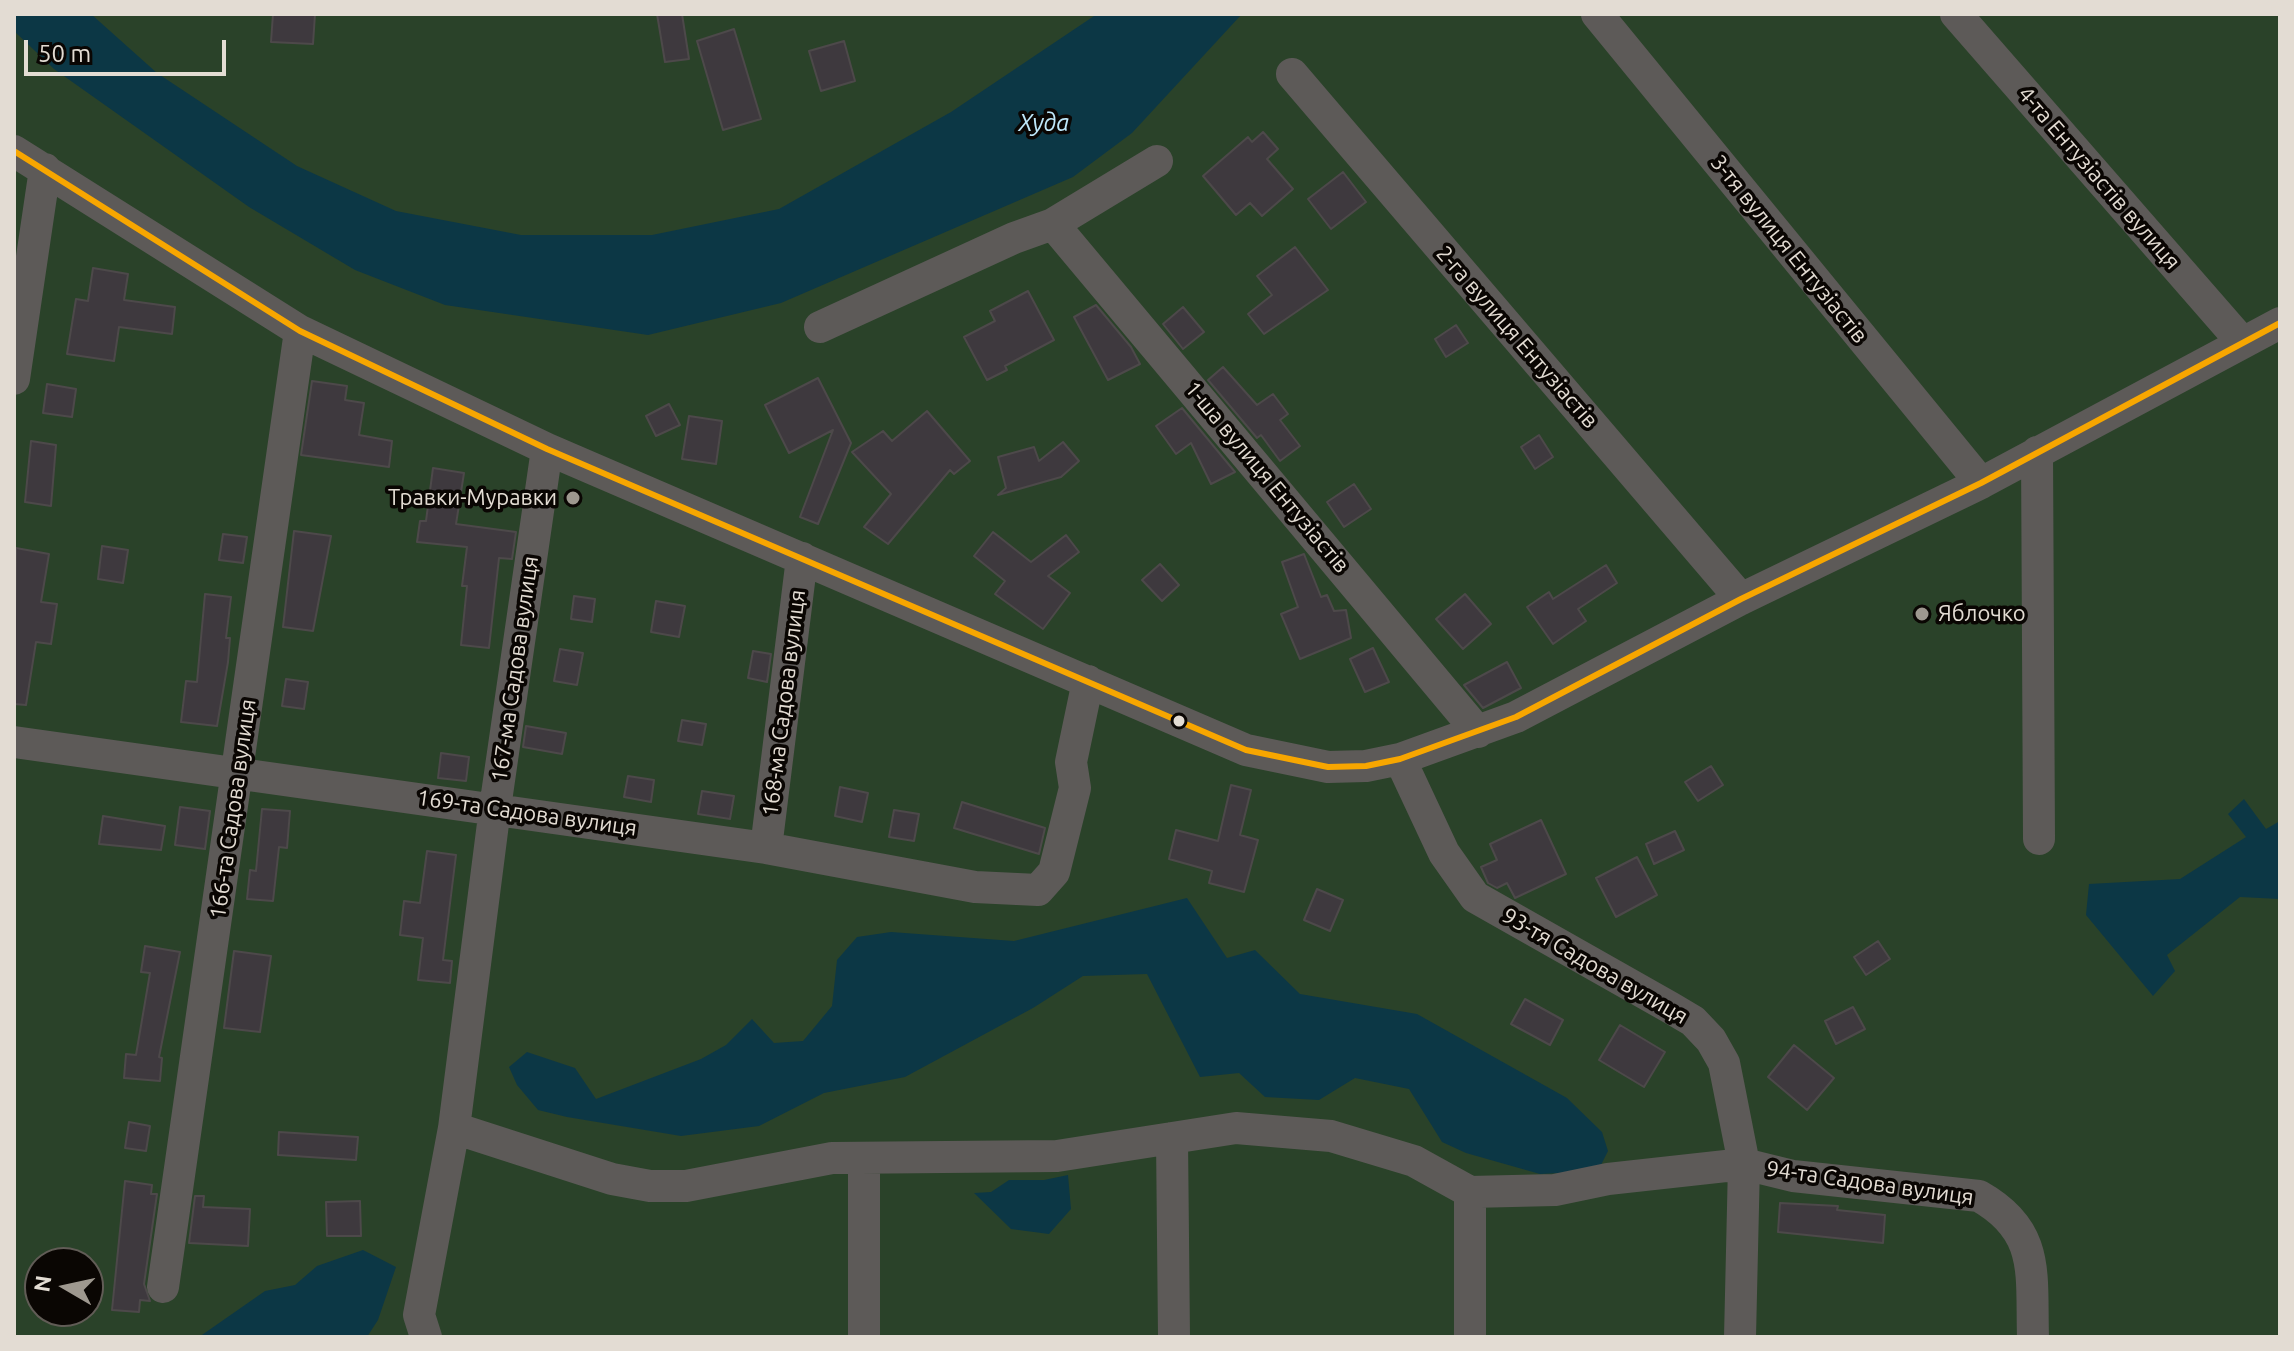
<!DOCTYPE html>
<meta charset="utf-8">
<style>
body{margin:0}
#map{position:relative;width:2294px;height:1351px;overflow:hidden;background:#1f1912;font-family:Ubuntu,sans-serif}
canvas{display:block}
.frame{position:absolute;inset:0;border:16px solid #e3dcd3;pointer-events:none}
.north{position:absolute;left:24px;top:1247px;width:80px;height:80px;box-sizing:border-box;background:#0a0603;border:2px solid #615c56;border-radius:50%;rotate:279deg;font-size:22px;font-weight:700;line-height:32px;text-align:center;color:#e3dcd3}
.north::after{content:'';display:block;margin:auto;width:28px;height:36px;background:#9e988f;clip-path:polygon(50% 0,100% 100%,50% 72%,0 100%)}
.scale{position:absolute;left:24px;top:40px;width:202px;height:36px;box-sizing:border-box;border:4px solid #e3dcd3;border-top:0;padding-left:10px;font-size:24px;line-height:28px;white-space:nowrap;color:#e3dcd3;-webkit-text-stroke:6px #0a0603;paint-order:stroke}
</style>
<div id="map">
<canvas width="2294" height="1351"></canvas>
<div class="frame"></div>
<div class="north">N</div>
<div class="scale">50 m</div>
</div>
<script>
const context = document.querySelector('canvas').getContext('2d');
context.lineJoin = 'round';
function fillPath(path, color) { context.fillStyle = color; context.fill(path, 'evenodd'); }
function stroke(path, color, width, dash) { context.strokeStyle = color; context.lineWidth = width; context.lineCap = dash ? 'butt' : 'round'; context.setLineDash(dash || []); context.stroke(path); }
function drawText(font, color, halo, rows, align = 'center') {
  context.font = font + ' Ubuntu,sans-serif'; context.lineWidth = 7; context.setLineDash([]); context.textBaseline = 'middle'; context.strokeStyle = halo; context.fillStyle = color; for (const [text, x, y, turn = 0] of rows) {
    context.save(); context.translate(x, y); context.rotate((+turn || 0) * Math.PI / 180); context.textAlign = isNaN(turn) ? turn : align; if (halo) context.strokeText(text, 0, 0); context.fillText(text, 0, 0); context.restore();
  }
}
fillPath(new Path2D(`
 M14 14H2280V1337H14ZM40 1263H88V1311H40Z`), '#2a4229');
fillPath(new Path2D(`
 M14 14H91L157 73 297 166 396 211 521 235H652L779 209 951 112 1097 14H1242L1132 133 1073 177 781 303 648 335 445 305 355 270 249 207 54 69 14 31Z
 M2244 799 2266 829 2280 821V899L2240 897 2167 955 2175 971 2153 996 2086 915 2089 884 2180 879 2246 837 2228 814Z
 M1187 898 1227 958 1255 950 1300 994 1417 1014 1567 1098 1602 1132 1608 1151 1598 1171 1540 1174 1466 1153 1442 1142 1409 1089 1355 1078 1319 1100 1265 1097 1239 1073 1200 1077 1147 974 1083 976 1033 1008 905 1077 824 1093 759 1126 681 1136 567 1117 538 1110 517 1085 509 1067 527 1052 575 1068 596 1099 701 1059 726 1045 752 1019 774 1043 803 1041 832 1006 837 960 857 937 891 932 1014 941Z
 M1068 1175 1071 1209 1049 1234 1011 1229 974 1193 991 1192 1009 1180H1044Z
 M363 1250 396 1267 378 1320 367 1337H199L265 1291 295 1285 317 1266Z`), '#0c3745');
const building = new Path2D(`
 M273 14H315L313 44 271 42Z
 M657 14H682L689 59 665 62Z
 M734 29 761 119 723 130 697 41Z
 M844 41 855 81 821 91 809 51Z
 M1263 132 1278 149 1267 159 1293 189 1262 216 1250 203 1236 215 1203 176 1248 137 1252 142Z
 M1343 172 1366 202 1331 229 1308 199Z
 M1295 247 1328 290 1264 334 1248 314 1272 295 1257 276Z
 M93 268 128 274 124 300 175 307 172 334 119 327 114 361 67 354 76 299 88 301Z
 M1028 291 1054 340 1005 366 1007 370 987 380 964 337 995 321 990 311Z
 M1096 305 1131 347 1140 364 1108 380 1074 317Z
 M1183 307 1204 332 1183 349 1163 324Z
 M1456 325 1468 343 1446 357 1435 339Z
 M1223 367 1257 405 1273 394 1288 414 1280 420 1300 446 1280 461 1261 435 1257 438 1208 380Z
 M818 378 851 443 818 524 800 517 833 430 789 453 765 405Z
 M312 381 347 386 345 400 364 403 359 435 392 441 389 467 301 455Z
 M47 384 76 389 72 417 43 413Z
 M669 404 680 425 656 436 646 416Z
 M1182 408 1235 472 1211 484 1191 443 1176 454 1156 426Z
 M927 411 970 461 954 474 950 470 888 544 864 527 891 494 852 452 883 431 892 441Z
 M689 416 722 421 716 464 682 459Z
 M1539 435 1553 457 1535 469 1521 447Z
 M31 441 56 445 51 506 25 502Z
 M1063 442 1079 461 1061 477 998 495 1006 488 998 457 1034 447 1039 461Z
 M433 468 464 473 456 524 516 532 512 559 499 558 489 648 461 645 467 586H462L467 547 417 542 420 521H426Z
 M1354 484 1371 509 1344 527 1327 502Z
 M294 531 331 536 313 631 283 627Z
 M993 532 1031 562 1066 535 1079 552 1048 576 1070 593 1043 629 995 594 1005 581 974 556Z
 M223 534 247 537 243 563 219 560Z
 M102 546 128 550 123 583 98 579Z
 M16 548 49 554 41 602 57 604 51 644 36 642 26 705 14 704Z
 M1304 554 1321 597 1327 595 1334 611 1346 610 1351 638 1300 659 1281 614 1298 607 1282 562Z
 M1160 564 1179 585 1162 601 1142 580Z
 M1606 565 1617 583 1578 609 1586 621 1553 644 1527 607 1549 592 1553 599Z
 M205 594 231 597 226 638H230L228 662 217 726 181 722 186 681 197 682Z
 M1465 594 1491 624 1463 649 1436 619Z
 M574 596 595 599 592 622 571 619Z
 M656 601 685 606 679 637 651 632Z
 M1373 648 1389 682 1365 692 1350 659Z
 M560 649 583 653 577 685 554 681Z
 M753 651 771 654 767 682 748 678Z
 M1507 662 1521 688 1483 708 1464 685Z
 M286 679 308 682 304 709 282 706Z
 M682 720 706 724 702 745 678 741Z
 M526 726 566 733 562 754 523 747Z
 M441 753 469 757 466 781 438 778Z
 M1711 766 1723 785 1698 801 1685 782Z
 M628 776 654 780 651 802 624 797Z
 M1231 785 1251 790 1240 835 1258 840 1244 892 1209 883 1212 871 1169 859 1176 830 1218 841Z
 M840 787 868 793 862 822 835 816Z
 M702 791 734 796 730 819 698 814Z
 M962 802 1045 828 1039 854 954 828Z
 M180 807 210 811 205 849 175 845Z
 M262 809 290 811 287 848 279 847 273 901 247 899 250 870 256 871Z
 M894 810 919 814 914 841 889 837Z
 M103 816 165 826 161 850 99 844Z
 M1541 820 1566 874 1515 898 1507 883 1497 888 1488 883 1481 867 1497 860 1490 844Z
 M1675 831 1684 850 1654 864 1646 844Z
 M427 851 456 855 443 960 452 961 450 983 418 980 423 938 400 935 404 901 420 903Z
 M1637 857 1657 895 1616 917 1596 878Z
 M1317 889 1343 900 1330 931 1304 920Z
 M1878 941 1890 959 1866 975 1854 957Z
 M145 946 180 952 159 1057 162 1058 160 1081 124 1078 126 1054 136 1055 150 973 141 972Z
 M234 951 271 956 260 1032 224 1028Z
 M1525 999 1563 1020 1550 1045 1511 1024Z
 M1853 1007 1865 1029 1836 1044 1825 1021Z
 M1620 1025 1665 1052 1644 1087 1599 1060Z
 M1794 1045 1834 1078 1807 1110 1768 1077Z
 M129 1122 150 1126 146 1151 125 1148Z
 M279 1132 358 1137 356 1160 278 1155Z
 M125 1181 152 1185 151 1194H157L144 1284 150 1301 140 1300 139 1312 112 1310Z
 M195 1196H204L203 1207 250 1209 248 1246 189 1243Z
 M360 1201 361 1236H327L326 1202Z
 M1780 1203 1838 1206 1837 1210 1885 1215 1883 1243 1778 1232Z`);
fillPath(building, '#3e393e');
stroke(building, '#4d494a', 2);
stroke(new Path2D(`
 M1597 14 1981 483
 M1956 14 2242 342
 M1292 74 1741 599
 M14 151 300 331 547 449 1246 750 1328 767 1366 766 1400 759 1516 717 1741 599 1981 483 2280 323
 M1053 224 1478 732
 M820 327 1014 238 1053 224 1157 161
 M14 379 45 169
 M2037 452 2039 839
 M14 742 766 848 975 887 1038 890 1054 872 1075 788 1071 762 1088 681
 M1400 759 1444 853 1475 897 1671 1008 1693 1021 1711 1040 1724 1063 1729 1088 1744 1164 1740 1337
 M766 848 802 558
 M454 1128 612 1179 650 1186H686L832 1158 1057 1156 1236 1128 1331 1136 1414 1161 1470 1192 1555 1190 1608 1179 1744 1164 1793 1176 1979 1196C2041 1231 2031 1274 2033 1337
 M1172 1138 1174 1337
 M864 1159V1337
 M1470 1192V1337
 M163 1287 300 331
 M426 1337 419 1315 454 1128 495 808 547 449`), '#5d5a58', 32);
stroke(new Path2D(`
 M14 151 300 331 547 449 1246 750 1328 767 1366 766 1400 759 1516 717 1741 599 1981 483 2280 323`), '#f7a600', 6);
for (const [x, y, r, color] of [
 [573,498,8,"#9e988f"],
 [1922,614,8,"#9e988f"],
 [1179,721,7,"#e3dcd3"]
]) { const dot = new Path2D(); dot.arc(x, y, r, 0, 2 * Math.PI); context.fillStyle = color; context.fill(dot); stroke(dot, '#0a0603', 3); }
drawText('22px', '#e3dcd3', '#0a0603', [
 ["4-та Ентузіастів вулиця",2099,178,49],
 ["3-тя вулиця Ентузіастів",1789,249,51],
 ["2-га вулиця Ентузіастів",1517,337,49],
 ["1-ша вулиця Ентузіастів",1267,477,50],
 ["167-ма Садова вулиця",515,669,-82],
 ["168-ма Садова вулиця",784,703,-83],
 ["166-та Садова вулиця",233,809,-82],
 ["169-та Садова вулиця",527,813,8],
 ["93-тя Садова вулиця",1595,966,30],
 ["94-та Садова вулиця",1870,1183,8]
]);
drawText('22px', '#e3dcd3', '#0a0603', [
 ["Травки-Муравки",557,498],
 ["Яблочко",1938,614,"left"]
], 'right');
drawText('italic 24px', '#bfe8fa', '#0a0603', [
 ["Худа",1044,123]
]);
</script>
